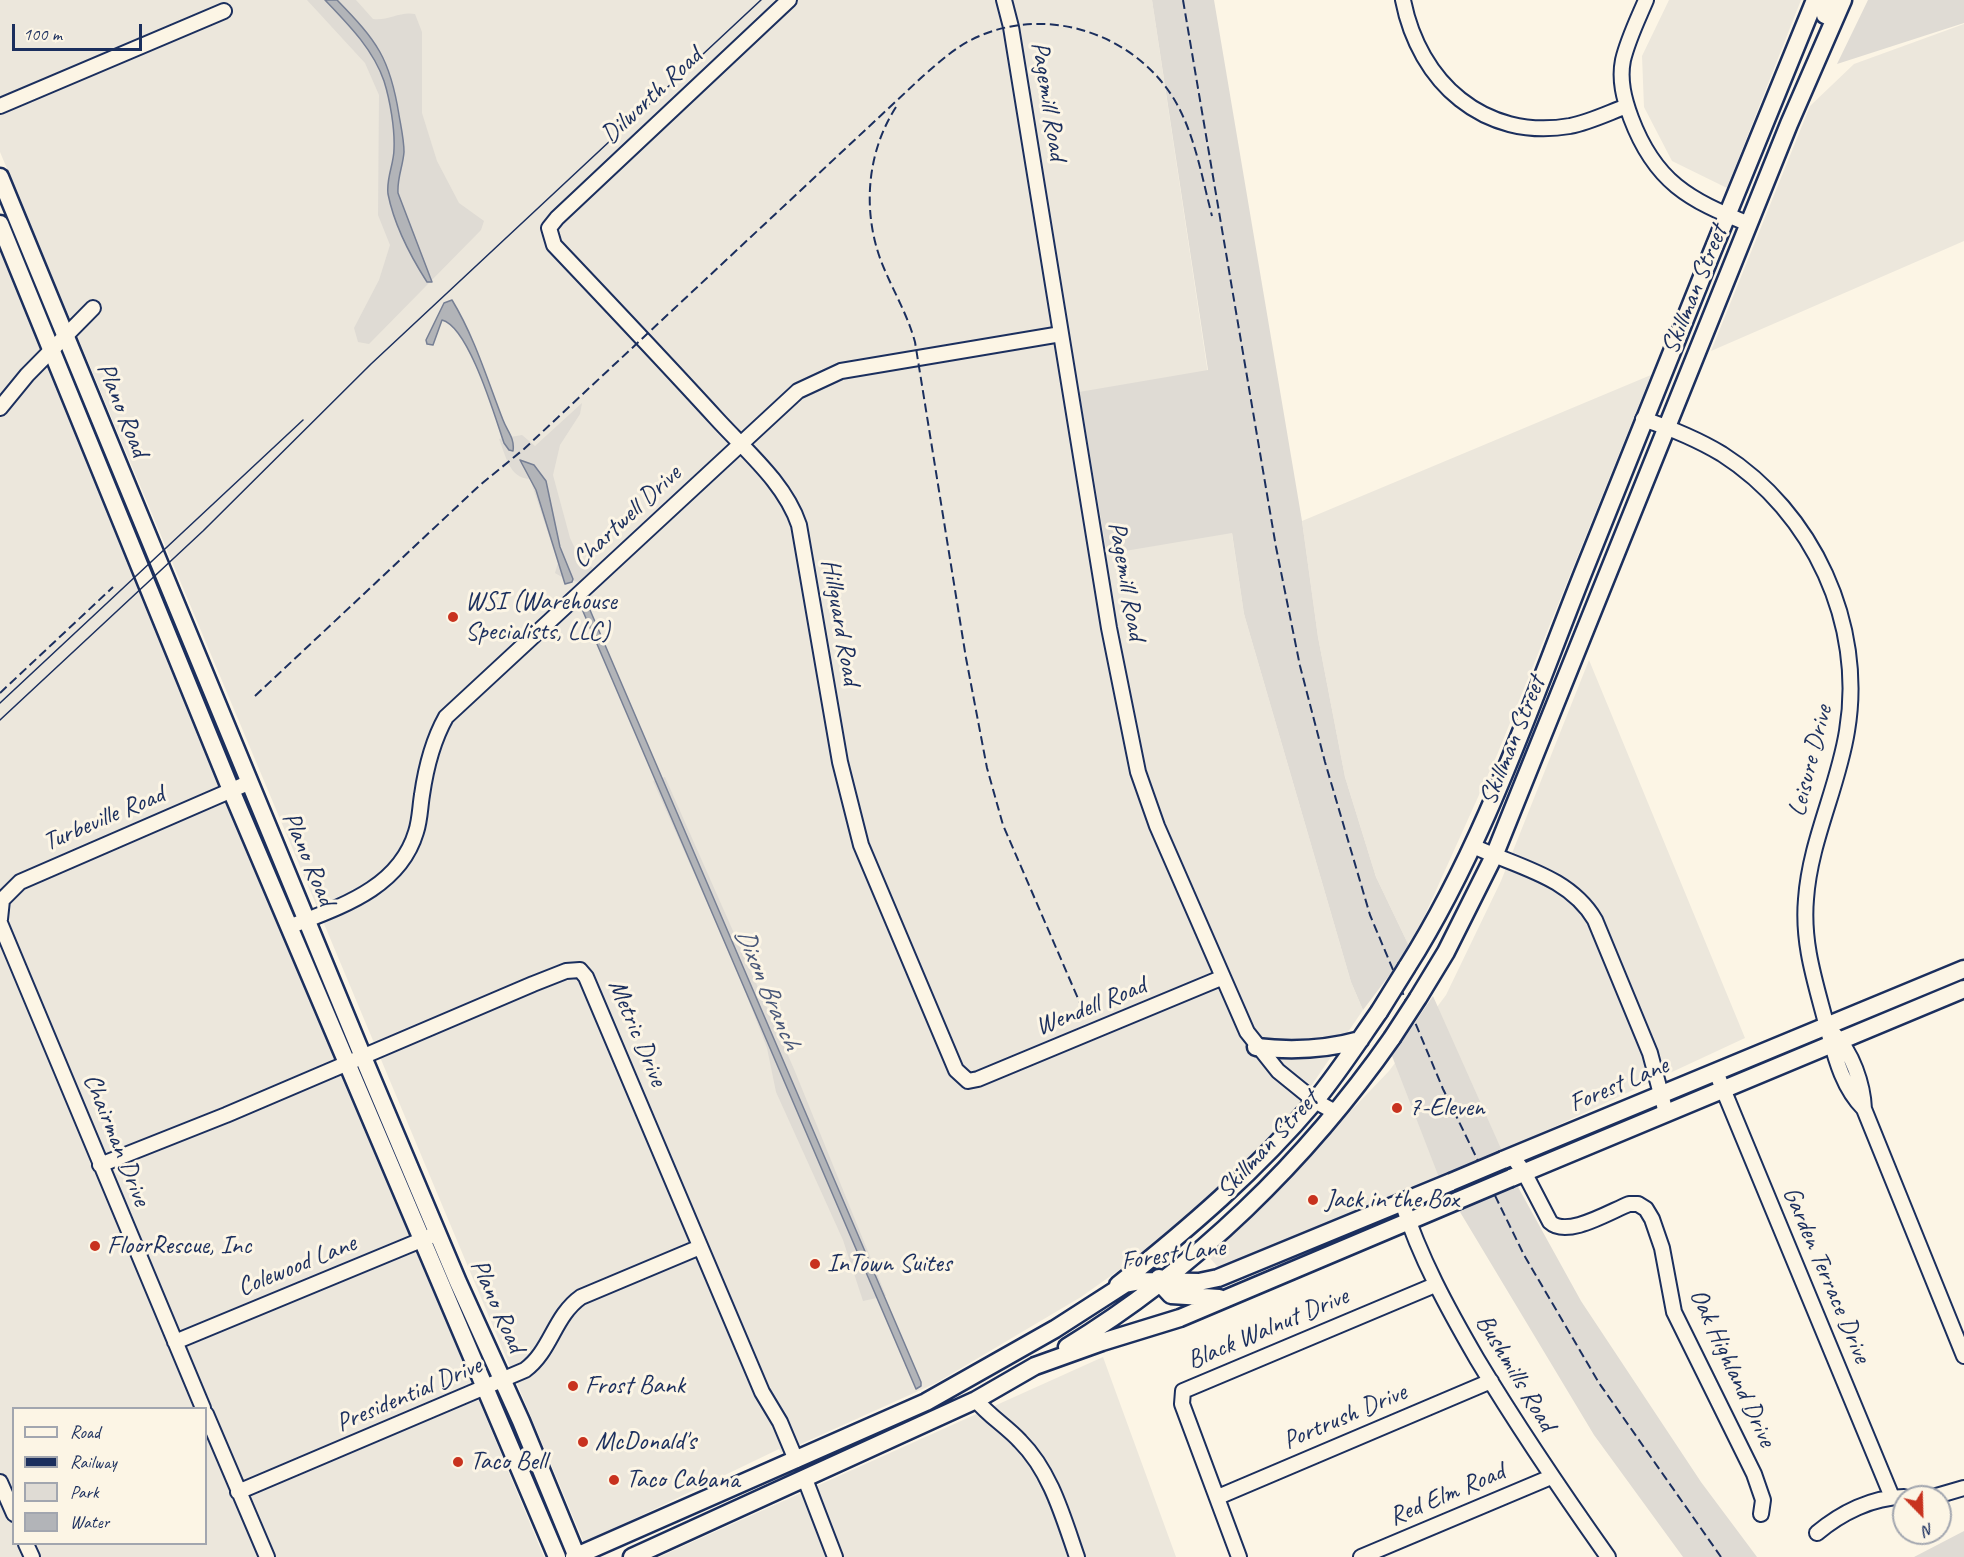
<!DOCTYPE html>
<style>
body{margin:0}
#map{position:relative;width:1964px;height:1557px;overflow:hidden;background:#fcf5e5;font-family:Caveat,sans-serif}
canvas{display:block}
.legend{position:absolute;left:12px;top:1407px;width:195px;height:138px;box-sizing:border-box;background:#fcf5e5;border:2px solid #a2a6af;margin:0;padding:8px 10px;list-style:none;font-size:18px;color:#1b2f5e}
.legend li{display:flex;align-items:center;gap:12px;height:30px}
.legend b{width:30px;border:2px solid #a2a6af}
.north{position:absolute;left:1892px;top:1485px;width:60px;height:60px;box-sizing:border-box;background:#fcf5e5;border:2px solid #a2a6af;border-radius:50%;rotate:157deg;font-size:16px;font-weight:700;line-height:24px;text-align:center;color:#1b2f5e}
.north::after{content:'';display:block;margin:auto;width:21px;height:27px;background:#c8321e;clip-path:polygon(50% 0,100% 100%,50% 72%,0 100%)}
.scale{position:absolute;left:12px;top:24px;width:130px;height:27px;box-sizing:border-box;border:3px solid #1b2f5e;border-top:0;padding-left:8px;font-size:18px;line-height:21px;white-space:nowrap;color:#1b2f5e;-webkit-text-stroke:4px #fcf5e5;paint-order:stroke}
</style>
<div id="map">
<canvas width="1964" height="1557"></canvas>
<ul class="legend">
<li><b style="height:8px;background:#fcf5e5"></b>Road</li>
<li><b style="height:8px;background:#1b2f5e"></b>Railway</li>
<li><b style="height:16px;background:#dfdbd4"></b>Park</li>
<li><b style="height:16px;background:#b2b4b8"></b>Water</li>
</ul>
<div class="north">N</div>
<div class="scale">100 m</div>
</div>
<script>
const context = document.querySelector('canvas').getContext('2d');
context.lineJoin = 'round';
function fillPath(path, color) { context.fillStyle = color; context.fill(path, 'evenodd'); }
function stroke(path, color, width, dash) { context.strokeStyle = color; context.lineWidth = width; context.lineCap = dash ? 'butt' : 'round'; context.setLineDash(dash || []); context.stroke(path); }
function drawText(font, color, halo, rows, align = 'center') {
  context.font = font + ' Caveat,sans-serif'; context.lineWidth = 6; context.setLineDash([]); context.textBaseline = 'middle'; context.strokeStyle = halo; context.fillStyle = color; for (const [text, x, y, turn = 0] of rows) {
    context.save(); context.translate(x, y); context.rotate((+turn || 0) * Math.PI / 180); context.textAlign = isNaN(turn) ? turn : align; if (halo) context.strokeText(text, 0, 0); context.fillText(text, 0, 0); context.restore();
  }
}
fillPath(new Path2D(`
 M0 0H1152L1244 614 1351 982 1363 1010 1296 1108 1212 1196 1136 1258 1081 1297 936 1383 781 1453 779 1449 584 1543 0 152Z
 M1669 0H1801L1727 188 1672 161 1644 107 1642 56Z
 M1964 24V241L1711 351 1810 106 1854 64Z
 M0 250 544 1557H0ZM14 1408H206V1544H14Z
 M1651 375 1497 755 1410 948 1376 877 1345 777 1318 637 1302 521Z
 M1589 660 1745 1038 1440 1180 1222 1272 1210 1258 1389 1071 1446 995 1501 881Z
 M1103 1357 1176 1557H659Z`), '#ece7dc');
fillPath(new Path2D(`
 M307 0H356L373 19C388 21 400 11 415 14L422 32V113L437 161 459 203 484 221 481 230 369 344 358 342 354 328 379 280 390 245 378 215 379 95 365 63Z
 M1152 0H1214L1302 521 1318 637 1345 777 1376 877 1410 948 1363 1010 1351 982 1244 614 1232 533 1107 554 1079 392 1208 370Z
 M1868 0H1964V23L1837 64Z
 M582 403 580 414 560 445 553 475 570 538 580 559 593 568 580 582 567 580 555 573 558 563 530 479C509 478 506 456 499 439L522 435 535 446Z
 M665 777 794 1069 886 1296 863 1301 843 1240 776 1092 767 1048 736 968 653 781Z
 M1433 996 1502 1151 1440 1180 1392 1056Z
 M1518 1187 1581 1301 1701 1482 1757 1557H1683L1594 1435 1457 1207Z
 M1964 1531V1557H1914Z`), '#dfdbd4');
const water = new Path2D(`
 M325 0H337C377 41 390 58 399 115 401 127 404 140 404 152 403 166 397 178 398 193L432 282H427C411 257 394 224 388 194 386 178 394 164 394 149 395 129 390 100 384 81 373 49 348 24 325 0Z
 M452 300C475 338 487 379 503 420 507 431 515 438 513 451L509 450 504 443C495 417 469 327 442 320L433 345 427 344 426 340 444 303Z
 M520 460 534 465 546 481 560 547 573 579 572 582 565 584 536 490Z
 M587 603 921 1382V1386L916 1389 582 609Z`);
fillPath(water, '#b2b4b8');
stroke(water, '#767f94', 1.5);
const minor = new Path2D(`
 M789 0 557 218 549 228 554 245C609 303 663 360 716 418 746 451 785 483 799 525L840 762 861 845 956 1070 968 1081 978 1079 1221 978
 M1004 0 1011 27 1109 628 1138 772 1157 826 1247 1032 1278 1071 1315 1101 1335 1112
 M1403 0C1419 82 1484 141 1570 126 1590 122 1608 113 1627 106
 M1646 0C1638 19 1628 39 1623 60 1619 80 1624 99 1631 118 1655 182 1689 200 1749 224
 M0 106 224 11
 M0 408 27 375 93 308
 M1643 419C1670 428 1697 439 1722 454 1813 512 1865 624 1847 731 1838 788 1810 841 1806 899 1802 945 1816 984 1827 1027 1835 1056 1842 1087 1864 1109
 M1473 846C1517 867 1569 876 1595 920L1650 1053 1666 1113
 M0 919 2 900 20 882 248 783
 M0 923 203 1408
 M289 927C339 907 399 889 416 832 420 820 420 807 422 795 426 767 432 742 446 717L798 391 841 371 1061 334
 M1834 1034C1852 1052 1863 1084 1864 1109L1964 1356
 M1716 1072 1892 1497
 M1512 1156 1524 1172 1550 1222C1567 1238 1609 1212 1629 1204H1638L1646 1209 1652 1219 1662 1248 1674 1312 1754 1474 1763 1500 1761 1514
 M100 1165 226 1115 533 984 566 971 580 970 586 977 762 1392 780 1422 796 1460
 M1402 1202C1420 1258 1448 1309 1477 1359 1518 1427 1562 1492 1608 1557
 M175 1342 431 1236
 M976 1400C989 1416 1006 1426 1020 1441 1051 1472 1063 1517 1077 1557
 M206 1414 267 1557
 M805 1479 835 1557
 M0 1482 14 1514
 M238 1492 525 1370C551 1351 554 1316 581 1297L700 1247
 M1218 1497 1491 1381
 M1933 1497 1964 1488
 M1817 1533C1841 1513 1872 1497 1904 1497
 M26 1544 32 1557
 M1239 1557 1182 1404 1183 1391 1435 1285
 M1361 1557 1551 1477`);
const major = new Path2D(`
 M1828 0 1824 10 1825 15 1834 19
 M0 177 363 1057 458 1282 521 1421 577 1557
 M0 224 231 790 557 1557
 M1407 967C1484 845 1530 706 1583 573 1659 381 1737 191 1815 0
 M1418 998 1446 952 1494 856 1789 124 1843 0
 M1256 1047C1290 1051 1328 1049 1360 1040
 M1503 1160 1964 969
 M1511 1178 1964 989
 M1159 1278V1282L1171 1295 1219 1298
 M1118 1285C1188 1229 1257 1170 1315 1101 1338 1073 1358 1042 1379 1012
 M1067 1347C1194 1270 1307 1160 1392 1038
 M574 1557 926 1402 1055 1329 1125 1284 1141 1281 1199 1282 1218 1278 1451 1182
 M632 1557 976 1400 1035 1366 1102 1342 1180 1318 1459 1200`);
stroke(minor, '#1b2f5e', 18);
stroke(major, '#1b2f5e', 21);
stroke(minor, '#fcf5e5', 14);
stroke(major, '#fcf5e5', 16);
stroke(new Path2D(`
 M0 703 303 420
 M0 720 203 531 371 364 761 0`), '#1b2f5e', 1.5);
stroke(new Path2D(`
 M1183 0 1276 547 1300 666 1325 762 1370 915 1443 1089 1524 1255 1599 1383 1721 1557
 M896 107C867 152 862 210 881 261 892 289 907 313 915 342L966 658 987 768 1003 825 1086 1017
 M0 693 113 587
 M255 696 480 485 524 449 922 77C937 64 952 50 969 41 1041 3 1132 31 1174 99 1195 134 1202 178 1212 216`), '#1b2f5e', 2, [9, 4.5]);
const majorBridge = new Path2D(`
 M1379 1012 1407 967
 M1392 1038 1418 998
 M1451 1182 1503 1160
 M1459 1200 1511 1178`);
stroke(majorBridge, '#1b2f5e', 21, []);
stroke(majorBridge, '#fcf5e5', 16);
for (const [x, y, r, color] of [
 [453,617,6,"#c8321e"],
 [1397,1108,6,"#c8321e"],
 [1313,1200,6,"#c8321e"],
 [95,1246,6,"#c8321e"],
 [815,1264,6,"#c8321e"],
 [573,1386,6,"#c8321e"],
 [583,1442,6,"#c8321e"],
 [458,1462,6,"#c8321e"],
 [614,1480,6,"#c8321e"]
]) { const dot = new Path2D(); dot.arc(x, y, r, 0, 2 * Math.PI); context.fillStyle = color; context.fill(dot); stroke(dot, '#fcf5e5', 2); }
drawText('26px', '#1b2f5e', '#fcf5e5', [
 ["Dilworth Road",652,96,-43],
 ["Pagemill Road",1048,101,81],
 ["Skillman Street",1695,290,-68],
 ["Plano Road",122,410,68],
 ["Chartwell Drive",627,517,-43],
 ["Pagemill Road",1126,581,80],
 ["Hillguard Road",840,622,80],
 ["Skillman Street",1513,741,-68],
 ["Leisure Drive",1811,761,-76],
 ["Turbeville Road",104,819,-23],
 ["Plano Road",308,859,67],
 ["Wendell Road",1091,1007,-22],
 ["Metric Drive",637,1033,67],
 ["Forest Lane",1619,1085,-23],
 ["Chairman Drive",116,1140,68],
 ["Skillman Street",1268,1145,-47],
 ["Forest Lane",1173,1255,-8],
 ["Colewood Lane",297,1266,-22],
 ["Garden Terrace Drive",1826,1275,67],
 ["Plano Road",497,1306,66],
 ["Black Walnut Drive",1268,1329,-23],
 ["Oak Highland Drive",1732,1368,65],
 ["Bushmills Road",1515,1373,59],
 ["Presidential Drive",409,1395,-23],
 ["Portrush Drive",1345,1417,-23],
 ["Red Elm Road",1447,1495,-23]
]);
drawText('26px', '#1b2f5e', '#fcf5e5', [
 ["WSI (Warehouse",465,602],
 ["Specialists, LLC)",465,632],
 ["7-Eleven",1409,1108],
 ["Jack in the Box",1325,1200],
 ["FloorRescue, Inc",107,1246],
 ["InTown Suites",827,1264],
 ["Frost Bank",585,1386],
 ["McDonald's",595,1442],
 ["Taco Bell",470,1462],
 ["Taco Cabana",626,1480]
], 'left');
drawText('italic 27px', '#485779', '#fcf5e5', [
 ["Dixon Branch",767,989,67]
]);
</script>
